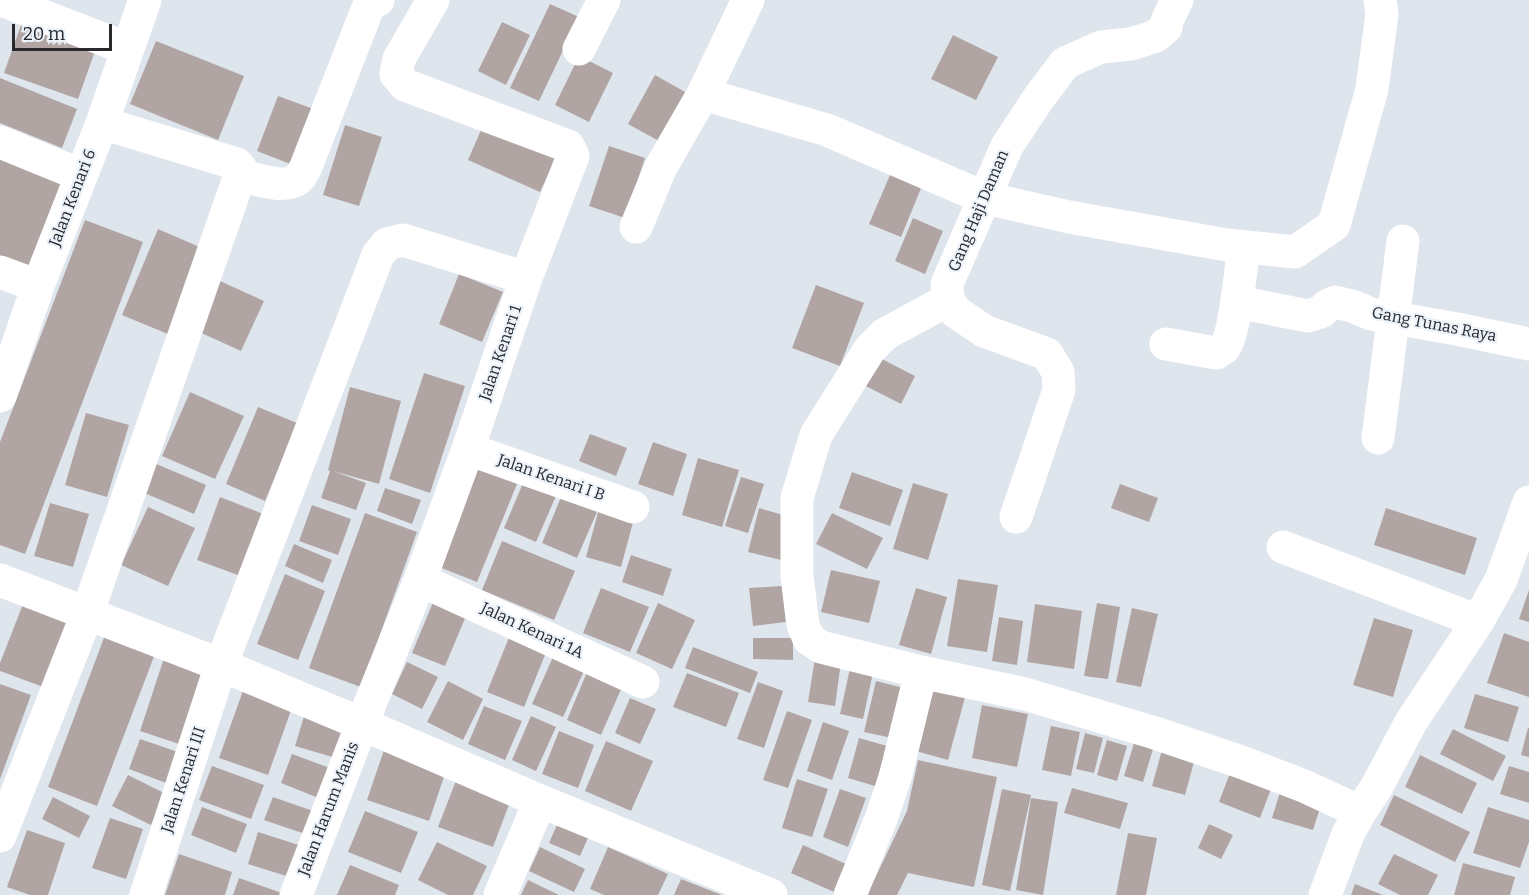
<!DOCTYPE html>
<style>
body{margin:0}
#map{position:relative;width:1529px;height:895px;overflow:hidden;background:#dfe5ed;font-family:Bitter,serif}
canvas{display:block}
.scale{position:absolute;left:12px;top:24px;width:100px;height:27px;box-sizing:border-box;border:3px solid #27292c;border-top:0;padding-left:8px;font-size:18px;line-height:21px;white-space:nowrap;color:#27292c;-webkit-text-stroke:4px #ecf2fa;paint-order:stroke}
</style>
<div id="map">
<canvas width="1529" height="895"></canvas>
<div class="scale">20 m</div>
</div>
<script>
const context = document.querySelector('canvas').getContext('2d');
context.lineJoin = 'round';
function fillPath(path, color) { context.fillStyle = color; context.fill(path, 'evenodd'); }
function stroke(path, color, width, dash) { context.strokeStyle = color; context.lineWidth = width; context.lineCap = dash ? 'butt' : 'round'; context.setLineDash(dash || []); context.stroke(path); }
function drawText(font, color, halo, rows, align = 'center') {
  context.font = font + ' Bitter,serif'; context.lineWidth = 4.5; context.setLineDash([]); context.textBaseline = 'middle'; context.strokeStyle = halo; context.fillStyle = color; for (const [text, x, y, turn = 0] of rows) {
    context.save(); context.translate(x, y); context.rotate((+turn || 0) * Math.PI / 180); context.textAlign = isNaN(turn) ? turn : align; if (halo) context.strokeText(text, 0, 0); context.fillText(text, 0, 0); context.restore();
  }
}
fillPath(new Path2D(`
 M550 4 579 17 539 101 510 88Z
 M502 22 530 35 506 85 478 71Z
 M21 25 95 51 78 99 4 73Z
 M953 35 998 57 976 100 931 79Z
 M156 41 244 76 218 140 130 104Z
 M579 56 613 73 589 122 555 105Z
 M655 75 694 97 668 146 628 124Z
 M0 78 77 109 62 148 0 123Z
 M278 96 319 111 298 167 257 151Z
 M484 123 557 155 540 192 468 160Z
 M345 125 382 137 359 206 323 195Z
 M609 146 645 158 625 218 589 206Z
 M0 148 67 175 30 268 0 256Z
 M893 168 924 181 901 237 869 224Z
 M913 218 943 231 925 274 895 261Z
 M85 220 143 242 25 554 0 545V442Z
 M158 229 211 252 175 337 122 315Z
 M459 274 503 292 482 342 439 324Z
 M220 281 264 301 241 351 197 331Z
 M816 285 864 303 840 366 792 348Z
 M872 354 915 376 901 404 858 382Z
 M424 373 465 386 430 493 389 479Z
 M350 387 401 401 379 484 333 471 366 483 356 510 321 498 330 471 328 470Z
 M190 392 244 416 215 479 162 456Z
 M258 407 297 423 265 501 226 484Z
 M86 413 129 425 107 497 65 485Z
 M590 434 627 448 616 476 579 461Z
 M653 442 687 454 673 496 638 484Z
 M698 458 739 470 722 527 682 515Z
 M154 463 206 485 194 514 142 492Z
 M478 469 517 484 477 582 439 567Z
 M852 472 903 490 890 526 839 508Z
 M526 476 559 489 536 542 504 528Z
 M741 477 764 484 748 533 725 526Z
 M913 483 948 494 928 560 893 549Z
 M1120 484 1158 498 1149 522 1111 508Z
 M385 488 421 500 412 524 377 511Z
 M564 490 635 515 621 567 586 557 600 505 577 558 542 543Z
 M220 497 266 515 243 577 197 560Z
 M50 503 89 514 73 567 34 556Z
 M312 505 351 519 338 555 299 541Z
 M148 507 195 528 168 586 121 565Z
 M759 508 793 518 781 560 748 552Z
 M1386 508 1477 538 1465 575 1374 545Z
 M365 513 417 532 361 687 309 668Z
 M832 513 883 538 867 569 816 544Z
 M502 541 575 571 554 620 482 590Z
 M294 544 332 560 323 583 285 566Z
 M631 555 672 569 663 596 622 582Z
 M831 570 880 581 869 623 821 612Z
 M285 574 325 591 298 660 257 644Z
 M958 579 998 585 987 652 947 646Z
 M782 586 786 622 753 626 749 588Z
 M601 588 649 607 630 652 583 633Z
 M916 588 947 597 931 654 899 645Z
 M1529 590V622L1519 619Z
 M436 595 469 609 445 666 412 653Z
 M25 599 73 617 46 688 0 671V663Z
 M658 603 695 620 672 669 636 653Z
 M1097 603 1120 607 1108 679 1084 676Z
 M1035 604 1082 611 1074 669 1027 662Z
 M1132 608 1158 614 1141 687 1116 682Z
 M999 617 1023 621 1017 665 992 661Z
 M1374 618 1413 630 1393 697 1353 685Z
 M108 627 158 646 97 806 48 787Z
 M1504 633 1529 642V697L1487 683Z
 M510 635 547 650 524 707 487 692Z
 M753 638H793V660L753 659Z
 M693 647 758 672 750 693 685 668Z
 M557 648 588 662 563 717 532 704Z
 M166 652 208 666 182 745 140 731Z
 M815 658 841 662 835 706 808 702Z
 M407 662 438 677 422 709 392 694Z
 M851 664 874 668 863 719 840 714Z
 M587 672 622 687 601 735 567 720Z
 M687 673 739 693 726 727 673 707Z
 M448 681 483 699 463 740 427 722Z
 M876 681 904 688 892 738 864 732Z
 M936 681 967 690 948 760 916 751Z
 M758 682 783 691 764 748 737 739Z
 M0 684 31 695 0 779Z
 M245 685 294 702 268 775 219 758Z
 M1475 694 1519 707 1508 742 1464 728Z
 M630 698 656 709 640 744 615 733Z
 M982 705 1028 714 1017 767 972 758Z
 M484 706 522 721 505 760 468 744Z
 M306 710 346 721 336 758 295 746Z
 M787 711 812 720 788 788 763 780Z
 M531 716 556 727 536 771 512 760Z
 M823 722 849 731 832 780 807 771Z
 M1051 726 1080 732 1071 776 1042 770Z
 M1528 728H1529V757L1521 755Z
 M1453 729 1506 756 1493 781 1440 754Z
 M1138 730 1157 736 1143 782 1124 776Z
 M559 731 594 745 578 788 542 774Z
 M1085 733 1103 738 1094 773 1076 769Z
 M859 738 887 746 875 786 848 778Z
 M140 739 178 752 166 783 129 769Z
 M1107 740 1127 746 1117 781 1097 775Z
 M606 741 653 761 631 811 585 791Z
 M1164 743 1197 751 1185 795 1152 786Z
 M385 747 447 768 429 821 367 800Z
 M292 754 338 771 326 801 281 783Z
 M1420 755 1477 783 1462 814 1405 787Z
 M918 760 997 777 974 887 908 873 897 895H867L907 811Z
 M1233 765 1274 781 1260 818 1219 802Z
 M212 766 264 785 251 819 199 800Z
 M1509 766 1529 772V803L1500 794Z
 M459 773 513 794 493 847 438 827Z
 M128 775 166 794 151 825 112 806Z
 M797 779 828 789 812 837 782 828Z
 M1072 788 1128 803 1120 829 1064 813Z
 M840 789 866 798 848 847 823 837Z
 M1002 789 1031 795 1010 891 982 885Z
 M1280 792 1321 805 1313 830 1272 818Z
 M1394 795 1470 832 1455 862 1380 825Z
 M53 797 90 816 79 838 42 819Z
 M273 797 316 812 308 835 264 820Z
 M1031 798 1058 802 1043 895 1016 890Z
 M202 807 247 824 236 853 191 835Z
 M1488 807 1529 820V842L1520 868 1473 853Z
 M365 811 418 832 401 873 348 852Z
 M563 811 594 824 580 856 549 843Z
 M110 818 143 829 126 879 92 868Z
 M1209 824 1233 835 1221 859 1198 848Z
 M27 830 65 843 48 895H30L7 887Z
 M258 832 305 847 296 879 248 864Z
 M1128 833 1157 838 1146 895H1116Z
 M437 842 487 866 473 895H448L418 880Z
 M803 845 846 864 834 892 791 873Z
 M540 847 585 869 574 892 529 871Z
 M608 847 668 874 658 895H604L590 889Z
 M179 854 232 872 225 895H165Z
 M1394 854 1438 875 1428 895H1400L1378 884Z
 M1463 863 1515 877 1510 895H1454Z
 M350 865 399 885 395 895H337Z
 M239 878 282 893 281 895H233Z
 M681 879 722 895H674Z
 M528 880 559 895H521Z
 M1355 884 1383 895H1351Z`), '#b0a5a3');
stroke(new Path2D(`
 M2 0 128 49
 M579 49 604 0
 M703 94 827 130 985 198 1069 217 1227 245 1295 252 1334 225 1372 89 1382 14 1380 0
 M0 142 81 175
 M240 175C255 179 287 190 299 178 302 175 303 172 305 169L369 5 378 0
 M636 227 661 167 703 94 748 0
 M0 272 38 286
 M948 300 885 334 870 349 816 435 797 498V576L803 625 809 639 821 647 921 672 1025 694 1155 733 1241 762 1304 786 1360 812
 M1237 302 1308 316 1321 312 1327 306 1335 302 1352 306 1371 314 1457 329 1529 344
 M1166 344 1216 353C1218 351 1221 350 1224 348 1235 336 1241 266 1244 247
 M0 396 38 286 102 123 145 0
 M1378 438 1403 241
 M468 449 633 507
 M1016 517 1059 390 1058 372 1047 354 984 331 956 312 948 300 947 284 1007 146 1038 99 1065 63 1101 47 1131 44 1156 36 1166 27 1167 21 1177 0
 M1283 547 1478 621
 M0 580 221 665 362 724 540 801 771 895
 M420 580 643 682
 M0 836 87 614 240 175 241 169 237 164 102 123
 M146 895 221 665 378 255 387 244 403 240 526 278
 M296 895 362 724 420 580 468 449 526 278 573 156 568 146 405 85 396 74 399 59 433 0
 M500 895 540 801
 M850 895 881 819 895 778 921 672
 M1325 895 1348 834 1360 812 1376 788 1411 722 1478 621 1501 580 1529 502`), '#fff', 33);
drawText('16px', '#27292c', '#ecf2fa', [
 ["Jalan Kenari 6",73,198,-69],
 ["Gang Haji Daman",979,211,-67],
 ["Gang Tunas Raya",1434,325,11],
 ["Jalan Kenari 1",501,353,-71],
 ["Jalan Kenari I B",551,478,19],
 ["Jalan Kenari 1A",532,631,25],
 ["Jalan Kenari III",184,780,-72],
 ["Jalan Harum Manis",329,809,-69]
]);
</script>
